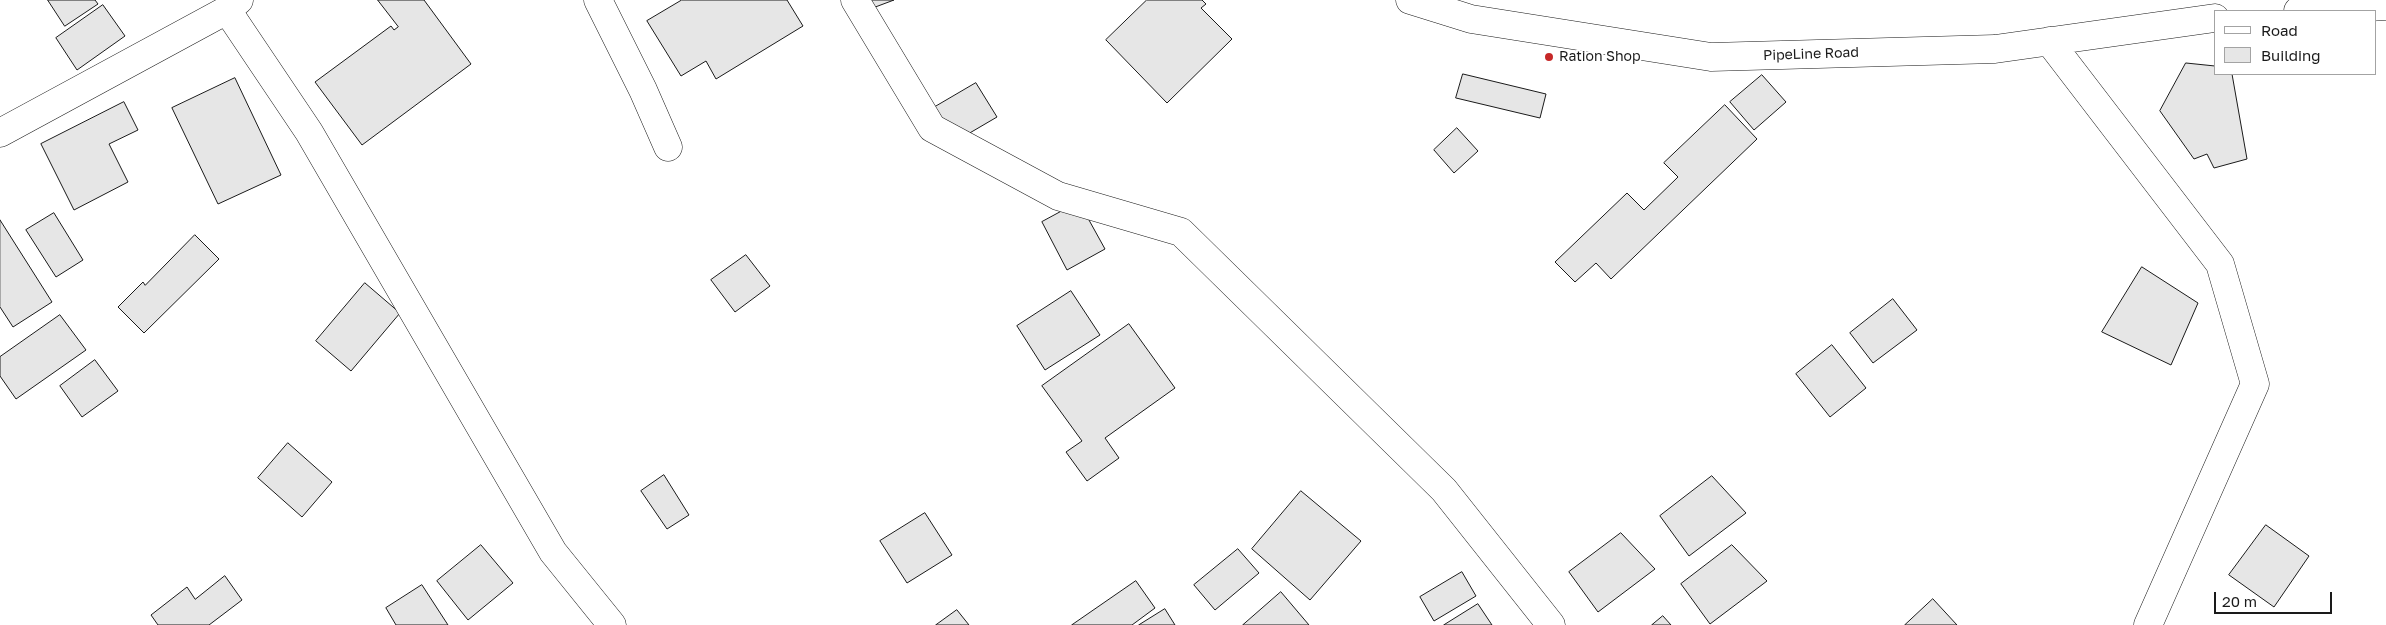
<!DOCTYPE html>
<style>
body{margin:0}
#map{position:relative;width:2386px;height:625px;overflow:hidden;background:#fff;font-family:"Golos Text",sans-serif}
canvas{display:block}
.legend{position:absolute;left:2214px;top:10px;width:162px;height:65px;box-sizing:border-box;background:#fff;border:1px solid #a3a3a3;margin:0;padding:6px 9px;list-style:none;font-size:15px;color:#1a1a1a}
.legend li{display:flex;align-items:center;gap:10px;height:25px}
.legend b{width:25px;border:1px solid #a3a3a3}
.scale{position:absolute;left:2214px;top:592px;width:118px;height:22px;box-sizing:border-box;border:2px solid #1a1a1a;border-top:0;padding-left:6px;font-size:15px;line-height:18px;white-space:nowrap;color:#1a1a1a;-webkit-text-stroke:4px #fff;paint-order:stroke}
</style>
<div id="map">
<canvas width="2386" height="625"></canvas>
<ul class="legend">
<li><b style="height:6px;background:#fff"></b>Road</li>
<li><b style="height:14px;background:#e6e6e6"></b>Building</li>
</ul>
<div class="scale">20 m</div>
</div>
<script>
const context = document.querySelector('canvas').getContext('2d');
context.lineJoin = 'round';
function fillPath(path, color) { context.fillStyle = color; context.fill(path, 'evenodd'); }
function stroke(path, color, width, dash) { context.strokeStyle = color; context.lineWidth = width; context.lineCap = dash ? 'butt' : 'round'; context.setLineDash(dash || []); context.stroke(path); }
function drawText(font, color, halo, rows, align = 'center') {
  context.font = font + ' "Golos Text",sans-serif'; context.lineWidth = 4; context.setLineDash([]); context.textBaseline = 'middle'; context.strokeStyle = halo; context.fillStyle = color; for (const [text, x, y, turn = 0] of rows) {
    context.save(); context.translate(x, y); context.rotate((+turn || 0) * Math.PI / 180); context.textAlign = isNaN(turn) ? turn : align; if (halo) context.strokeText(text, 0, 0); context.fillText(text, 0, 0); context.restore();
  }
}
const building = new Path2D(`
 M48 0H95L98 4 65 26Z
 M378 0H424L471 64 362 145 315 82 391 26 394 30 398 27Z
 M682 0H787L803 26 716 79 706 61 681 76 647 21Z
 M866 0H894L870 9Z
 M1147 0H1202L1206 4 1201 8 1232 39 1167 103 1106 40Z
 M103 5 125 36 77 70 56 38Z
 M2186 63 2215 66V74H2232L2247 159 2214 168 2207 154 2194 159 2160 111Z
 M1463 74 1546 94 1540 118 1456 98Z
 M1762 75 1786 102 1754 130 1730 102Z
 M235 78 281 175 218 204 172 108Z
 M976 83 997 117 956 141 935 107Z
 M124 102 138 130 109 144 128 182 74 210 41 144Z
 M1725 105 1757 139 1611 279 1596 263 1575 282 1555 262 1627 193 1644 210 1678 177 1664 163Z
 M1457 128 1478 151 1454 173 1434 150Z
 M1079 202 1105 249 1067 270 1042 222Z
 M54 213 83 260 56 277 26 230Z
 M0 220 52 302 13 327 0 307Z
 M195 235 219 259 144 333 118 307 143 282 145 285Z
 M746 255 770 286 735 312 711 280Z
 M2142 267 2198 303 2171 365 2102 332Z
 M365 283 400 313 351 371 316 341Z
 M1071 291 1100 335 1045 370 1017 326Z
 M1893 299 1917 330 1873 363 1850 333Z
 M60 315 86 350 16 399 0 376V357Z
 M1129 324 1175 388 1105 438 1119 458 1087 481 1066 452 1082 441 1042 386Z
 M1832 345 1866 388 1830 417 1796 374Z
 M95 360 118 391 82 417 60 386Z
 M288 443 332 482 302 517 258 478Z
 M664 475 689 515 667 529 641 491Z
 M1712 476 1746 513 1689 556 1660 516Z
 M1301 491 1361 541 1310 600 1252 549Z
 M925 513 952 555 907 583 880 541Z
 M2266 525 2309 556 2274 607 2229 575Z
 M1621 533 1655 569 1598 612 1569 572Z
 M481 545 513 583 468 620 437 581Z
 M1732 545 1767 581 1710 624 1681 584Z
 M1238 549 1259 573 1215 610 1194 585Z
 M1462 572 1476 596 1434 621 1420 597Z
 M225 576 242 600 209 625H158L151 615 187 587 195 599Z
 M1136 581 1155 608 1132 625H1072Z
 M422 585 448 625H396L386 608Z
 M1281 592 1309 625H1243Z
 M1933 599 1957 625H1905Z
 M1478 604 1492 625H1444Z
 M1165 609 1175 625H1139Z
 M957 610 969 625H936Z
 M1663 616 1671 625H1652Z`);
fillPath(building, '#e6e6e6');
stroke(building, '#1a1a1a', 1);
const minor = new Path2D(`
 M598 0 643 90 668 147
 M855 0 932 128 1058 196 1181 232 1444 490 1551 625
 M1410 0 1471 19 1711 57 1995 49 2215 18
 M227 10 309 132 553 552 612 625
 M2298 11 2386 6
 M2049 41 2220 264 2255 384 2148 625
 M0 133 227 10 239 0`);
stroke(minor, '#1a1a1a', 29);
stroke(minor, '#fff', 28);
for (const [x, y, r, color] of [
 [1549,57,5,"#c62828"]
]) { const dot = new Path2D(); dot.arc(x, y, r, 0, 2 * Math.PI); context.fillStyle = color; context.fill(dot); stroke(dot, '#fff', 2); }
drawText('14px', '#1a1a1a', '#fff', [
 ["PipeLine Road",1811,54,-2]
]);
drawText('14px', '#1a1a1a', '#fff', [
 ["Ration Shop",1559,57]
], 'left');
</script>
